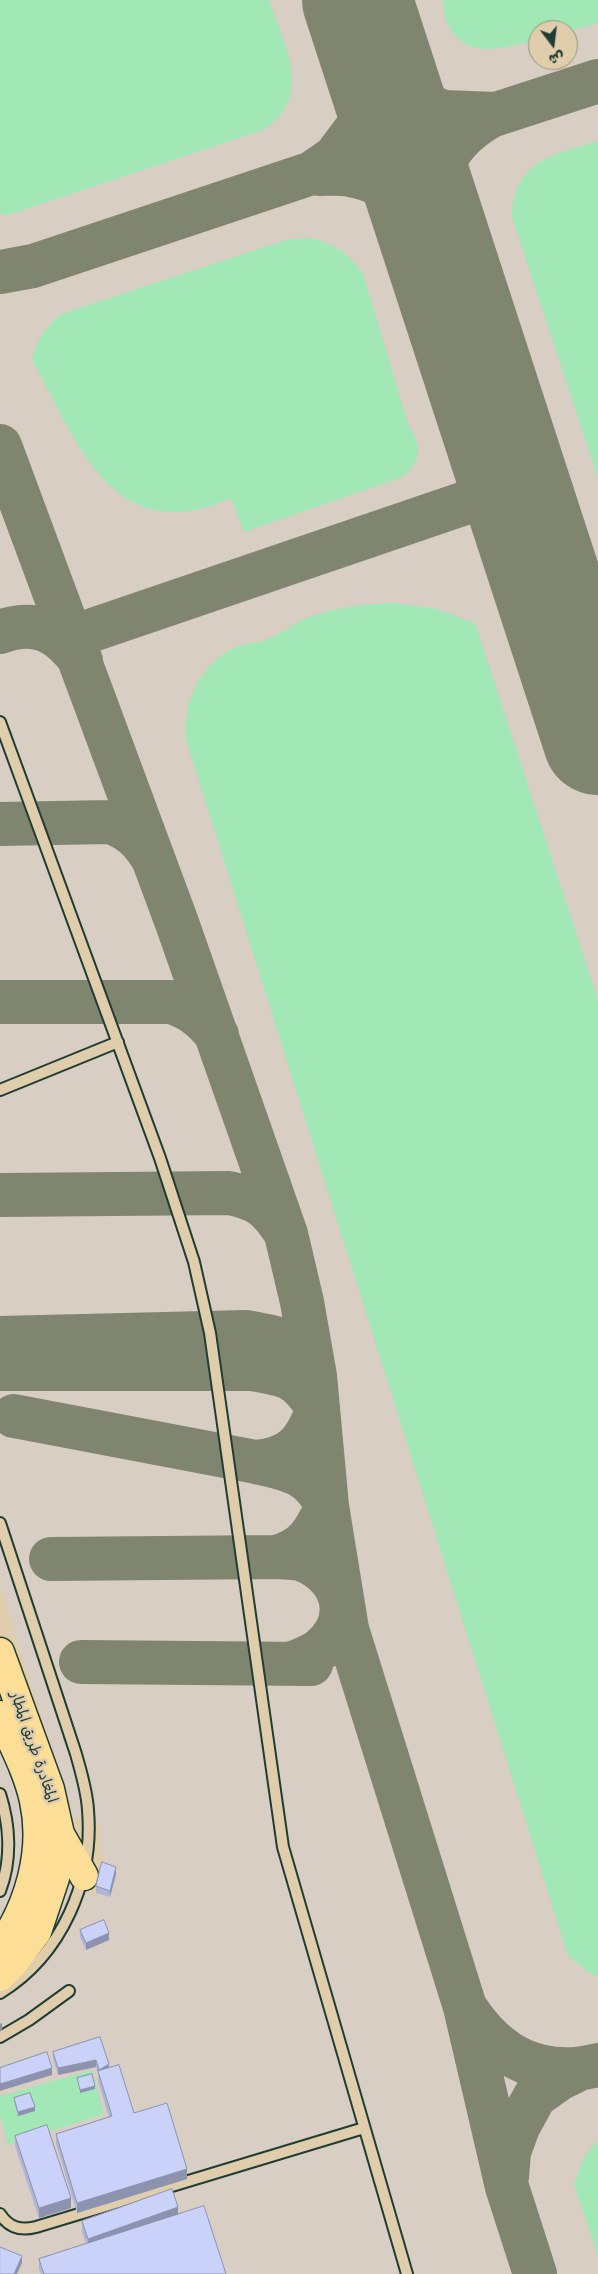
<!DOCTYPE html>
<meta charset="utf-8">
<style>
body{margin:0}
#map{position:relative;width:598px;height:2274px;overflow:hidden;background:#e0cdab;font-family:Mali,"Playpen Sans Arabic",sans-serif}
canvas{display:block}
.north{position:absolute;left:528px;top:20px;width:50px;height:50px;box-sizing:border-box;background:#e0cdab;border:1px solid #93937b;border-radius:50%;rotate:165deg;font-size:14px;font-weight:700;line-height:20px;text-align:center;color:#1f3d34}
.north::after{content:'';display:block;margin:auto;width:18px;height:22px;background:#1f3d34;clip-path:polygon(50% 0,100% 100%,50% 72%,0 100%)}
</style>
<div id="map">
<canvas width="598" height="2274"></canvas>
<div class="north">ش</div>
</div>
<script>
const context = document.querySelector('canvas').getContext('2d');
context.lineJoin = 'round';
function fillPath(path, color) { context.fillStyle = color; context.fill(path, 'evenodd'); }
function stroke(path, color, width, dash) { context.strokeStyle = color; context.lineWidth = width; context.lineCap = dash ? 'butt' : 'round'; context.setLineDash(dash || []); context.stroke(path); }
function drawText(font, color, halo, rows, align = 'center') {
  context.font = font + ' Mali,"Playpen Sans Arabic",sans-serif'; context.lineWidth = 5; context.setLineDash([]); context.textBaseline = 'middle'; context.strokeStyle = halo; context.fillStyle = color; for (const [text, x, y, turn = 0] of rows) {
    context.save(); context.translate(x, y); context.rotate((+turn || 0) * Math.PI / 180); context.textAlign = isNaN(turn) ? turn : align; if (halo) context.strokeText(text, 0, 0); context.fillText(text, 0, 0); context.restore();
  }
}
fillPath(new Path2D(`
 M0 0H598V2274H0V1644L94 1898 104 1860 99 1845 100 1823 82 1825 81 1818 73 1819 0 1587ZM538 30H568V60H538Z`), '#d9cec3');
fillPath(new Path2D(`
 M0 0H269C284 45 315 97 263 130L8 215 0 214Z
 M442 0H598V23L568 31 538 30V39C505 47 467 63 447 23 444 15 444 8 442 0Z
 M598 141V479L512 217C513 161 554 154 598 141Z
 M311 238C334 244 350 254 363 274L409 427C423 444 420 465 402 477L244 532 231 498C113 551 78 443 32 360 37 339 46 324 64 313L289 239Z
 M395 603 436 609 475 623 598 1000V1977L587 1971 568 1956 186 740C183 700 200 663 238 646 248 642 259 643 268 639 280 634 292 625 305 619 333 607 364 604 395 603Z
 M92 2070 104 2114 8 2145 0 2115V2096Z
 M598 2139V2256L574 2184 584 2157Z`), '#a1e8b6');
stroke(new Path2D(`
 M321 171 598 81
 M319 174C329 174 340 173 350 175 422 187 437 253 458 311
 M0 272 33 266 312 173 335 157 362 121 373 75 362 18 384 70 398 86 423 104 444 112 495 114C446 139 429 178 432 232
 M0 446 177 923 286 1234 302 1302 315 1376 327 1506 347 1629 465 2007 507 2187 535 2274
 M0 632C36 619 59 631 81 661
 M72 637 515 486
 M0 824 110 822C130 829 141 839 152 857
 M0 1002H171C192 1009 203 1018 217 1035
 M0 1195 229 1193C259 1199 269 1207 285 1232
 M0 1338 246 1332C286 1339 293 1340 315 1376
 M0 1369H251C288 1375 298 1376 318 1409 305 1442 294 1458 256 1462
 M14 1416 256 1462C290 1470 310 1472 327 1506 315 1532 306 1549 276 1557
 M51 1559 276 1557C285 1558 295 1557 303 1560 344 1576 356 1620 321 1649 312 1656 303 1659 293 1663
 M81 1662 311 1664
 M467 2010C499 2058 541 2079 598 2065
 M507 2177 509 2152 518 2127 535 2096 559 2079 579 2069`), '#808570', 44);
stroke(new Path2D(`
 M357 0 598 740`), '#808570', 110);
const lane = new Path2D(`
 M0 722 160 1158 194 1262 210 1333 283 1847 407 2274
 M0 1090 118 1042
 M0 1523 76 1754C81 1772 87 1791 88 1810 94 1880 62 1955 0 1993
 M0 1794C10 1825 12 1860 0 1891
 M0 2037 29 2020 69 1991
 M0 2214C9 2228 21 2231 36 2227L364 2128`);
const primary = new Path2D(`
 M0 1652 50 1789 60 1834 55 1878 37 1932 13 1964 0 1977
 M0 1715C12 1743 28 1772 34 1801 45 1851 29 1906 0 1947
 M60 1834 84 1876`);
stroke(lane, '#1f3d34', 14);
stroke(primary, '#1f3d34', 31);
stroke(lane, '#e0cdab', 10);
stroke(primary, '#fcde96', 28);
fillPath(new Path2D(`
 M116 1874 110 1897 96 1893V1886Z
 M80 1930 109 1940 86 1950 80 1937Z
 M100 2037 109 2068 134 2113 187 2179 77 2213 56 2144V2134L109 2117 98 2081V2074L96 2067 58 2075 53 2059V2052Z
 M14 2098 35 2111 18 2116 14 2101Z
 M15 2136 71 2208 39 2218 15 2146Z
 M178 2214 226 2274H41L39 2269V2259L86 2244 82 2231V2221Z`), '#aeb5d7');
fillPath(new Path2D(`
 M116 1867V1874L110 1897V1891Z
 M109 1933V1940L86 1950V1943Z
 M2 2023V2030L0 2031V2024Z
 M96 2060V2067L58 2075V2068Z
 M109 2064V2071L99 2073V2070Z
 M52 2068V2075L0 2091V2084Z
 M95 2086V2089L80 2093V2090Z
 M35 2107V2111L18 2116V2112Z
 M187 2169V2179L77 2213V2203Z
 M71 2198V2208L39 2218V2208Z
 M178 2207V2217L88 2249V2239Z
 M22 2256V2263L17 2274H14Z`), '#8d93af');
const building = new Path2D(`
 M102 1862 116 1867 110 1891 96 1886Z
 M104 1920 109 1933 86 1943 80 1930Z
 M100 2037 109 2064 99 2070 96 2060 58 2068 53 2052Z
 M47 2052 52 2068 0 2084V2068Z
 M119 2065 134 2113 167 2103 187 2169 77 2203 56 2134 112 2116 98 2071Z
 M92 2074 95 2086 80 2090 77 2078Z
 M30 2093 35 2107 18 2112 14 2098Z
 M47 2125 71 2198 39 2208 15 2136Z
 M172 2189 178 2207 88 2239 82 2221Z
 M204 2206 226 2274H44L39 2259Z
 M0 2247 22 2256 14 2274H0Z`);
fillPath(building, '#cad2fa');
stroke(building, '#8d93af', 1);
drawText('15px', '#1f3d34', '#e0cdab', [
 ["المغادرة طريق المطار",34,1747,71]
]);
</script>
